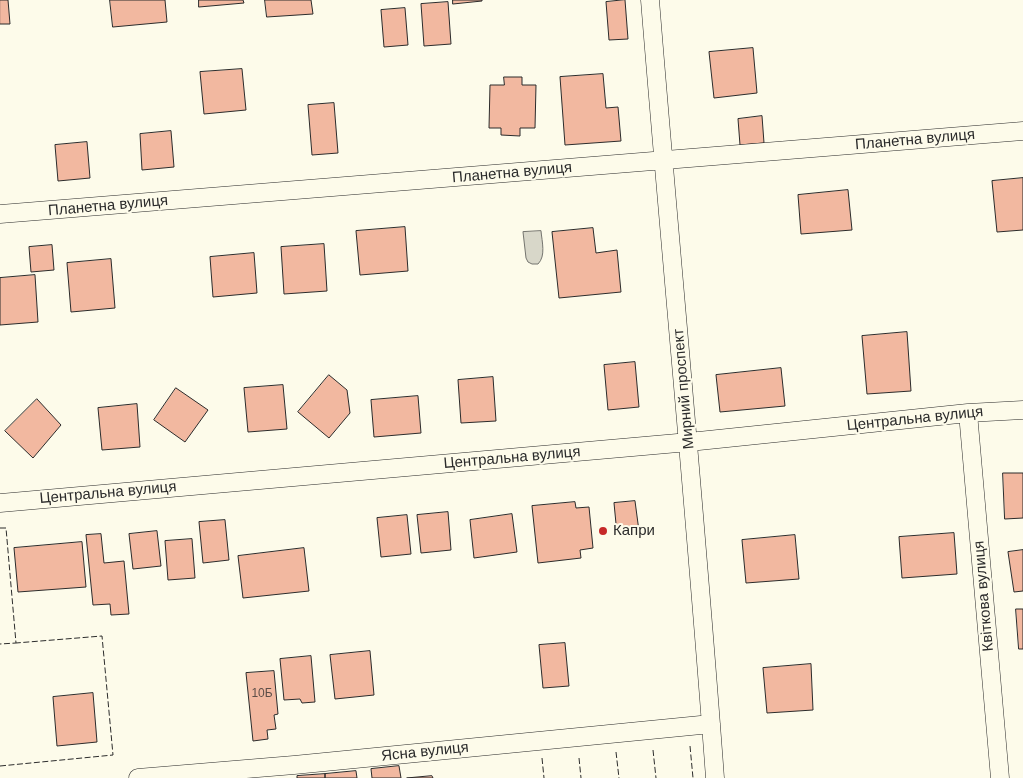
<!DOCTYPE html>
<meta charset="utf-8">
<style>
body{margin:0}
canvas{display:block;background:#fdfbea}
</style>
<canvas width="1023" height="778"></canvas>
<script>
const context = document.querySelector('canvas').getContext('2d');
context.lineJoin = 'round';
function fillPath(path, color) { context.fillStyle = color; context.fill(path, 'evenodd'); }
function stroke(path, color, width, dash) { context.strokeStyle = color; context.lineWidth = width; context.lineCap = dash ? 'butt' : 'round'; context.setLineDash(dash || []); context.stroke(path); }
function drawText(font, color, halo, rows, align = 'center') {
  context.font = font + ' Helvetica,sans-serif'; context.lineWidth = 4; context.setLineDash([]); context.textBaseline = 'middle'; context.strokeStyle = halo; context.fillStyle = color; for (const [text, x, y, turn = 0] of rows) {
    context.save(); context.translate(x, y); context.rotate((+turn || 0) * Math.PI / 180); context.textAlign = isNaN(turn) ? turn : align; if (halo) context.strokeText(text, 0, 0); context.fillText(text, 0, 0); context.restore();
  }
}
const water = new Path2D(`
 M541 231C542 242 546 256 538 264H532L528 262 526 258 523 232Z`);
fillPath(water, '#d8d7c9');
stroke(water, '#74746e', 1);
const building = new Path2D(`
 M0 0H8L10 24H0Z
 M110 0H165L167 22 113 27Z
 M199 0H243L244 3 199 7Z
 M265 0H311L313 14 267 17Z
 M453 0H482V1L453 4Z
 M625 0 628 39 609 40 606 2Z
 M448 2 451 44 424 46 421 4Z
 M405 8 408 45 384 47 381 10Z
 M753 48 757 93 714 98 709 52Z
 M242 69 246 110 204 114 200 72Z
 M603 74 606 108 618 107 621 141 565 145 560 77Z
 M504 77H522V85H536L535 128H520V136L501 135V128H489L490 85H504Z
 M334 103 338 153 312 155 308 105Z
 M762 116 764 143 740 145 738 119Z
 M171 131 174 167 142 170 140 134Z
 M87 142 90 178 58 181 55 145Z
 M1023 178V230L997 232 992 181Z
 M848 190 852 230 801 234 798 195Z
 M405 227 408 271 360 275 356 231Z
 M593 228 596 253 617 250 621 292 559 298 552 232Z
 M324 244 327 291 284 294 281 247Z
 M52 245 54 270 31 272 29 247Z
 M254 253 257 293 213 297 210 257Z
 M111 259 115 308 71 312 67 263Z
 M35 275 38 322 0 325V278Z
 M907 332 911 391 867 394 862 336Z
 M635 362 639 407 608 410 604 365Z
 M781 368 785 406 720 412 716 375Z
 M329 375 347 390 350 413 329 438 298 412Z
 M493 377 496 421 461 423 458 380Z
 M283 385 287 429 248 432 244 388Z
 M176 388 208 410 185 442 154 420Z
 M418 396 421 433 374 437 371 400Z
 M37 399 61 425 33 458 5 431Z
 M137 404 140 447 102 450 98 408Z
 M1003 473H1023V518L1005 519Z
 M635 501 639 531 617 534 614 503Z
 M575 502 576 508 589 507 593 548 580 550 581 558 538 563 532 506Z
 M448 512 451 550 421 553 417 515Z
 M512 514 517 552 474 558 470 520Z
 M407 515 411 554 381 557 377 518Z
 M225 520 229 560 203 563 199 522Z
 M157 531 161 566 133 569 129 534Z
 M954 533 957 574 902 578 899 537Z
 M101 534 104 563 124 561 129 614 111 615 110 604 93 605 86 535Z
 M795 535 799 579 746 583 742 540Z
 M192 539 195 578 168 580 165 541Z
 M82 542 86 587 18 592 14 548Z
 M304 548 309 591 243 598 238 556Z
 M1023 550V591L1014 592 1008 552Z
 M1016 609H1023V649H1019Z
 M565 643 569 686 543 688 539 645Z
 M370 651 374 695 335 699 330 655Z
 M311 656 315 702 302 703 300 699 284 700 280 659Z
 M811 664 813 710 767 713 763 668Z
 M274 671 278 714 274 715 276 729 267 730 268 739 253 741 246 673Z
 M93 693 97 742 57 746 53 697Z
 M399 766 401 778H372L371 769Z
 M356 771 357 778H325V774Z
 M325 774V778H297V776Z
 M432 776 433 778H407Z`);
fillPath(building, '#f2b8a0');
stroke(building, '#2b2b2b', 1);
const street = new Path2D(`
 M650 0C671 259 696 518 715 778
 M0 214 1023 131
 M968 413 1000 778
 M0 503 689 442 968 413 1023 410
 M138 778 294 765 711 724`);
stroke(street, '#2b2b2b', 19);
stroke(street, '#fdfbea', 18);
stroke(new Path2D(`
 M0 528H6L16 643 0 644
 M690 746 693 778
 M653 750 656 778
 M616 752 619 778
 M542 758 544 778
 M579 758 581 778
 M0 766 113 755 102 636 16 643`), '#2b2b2b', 1, [6, 2.5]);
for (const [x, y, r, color] of [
 [603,531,5,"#c62828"]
]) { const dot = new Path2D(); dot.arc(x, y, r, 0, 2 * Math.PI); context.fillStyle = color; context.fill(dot); stroke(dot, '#fdfbea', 2); }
drawText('12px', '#5d4e48', null, [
 ["10Б",262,694]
]);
drawText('15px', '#2b2b2b', '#fdfbea', [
 ["Планетна вулиця",915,140,-5],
 ["Планетна вулиця",512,173,-5],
 ["Планетна вулиця",108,206,-5],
 ["Мирний проспект",684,389,-95],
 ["Центральна вулиця",915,419,-6],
 ["Центральна вулиця",512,458,-5],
 ["Центральна вулиця",108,493,-5],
 ["Квіткова вулиця",984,596,-95],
 ["Ясна вулиця",425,752,-6]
]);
drawText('15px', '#2b2b2b', '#fdfbea', [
 ["Капри",613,531]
], 'left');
</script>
